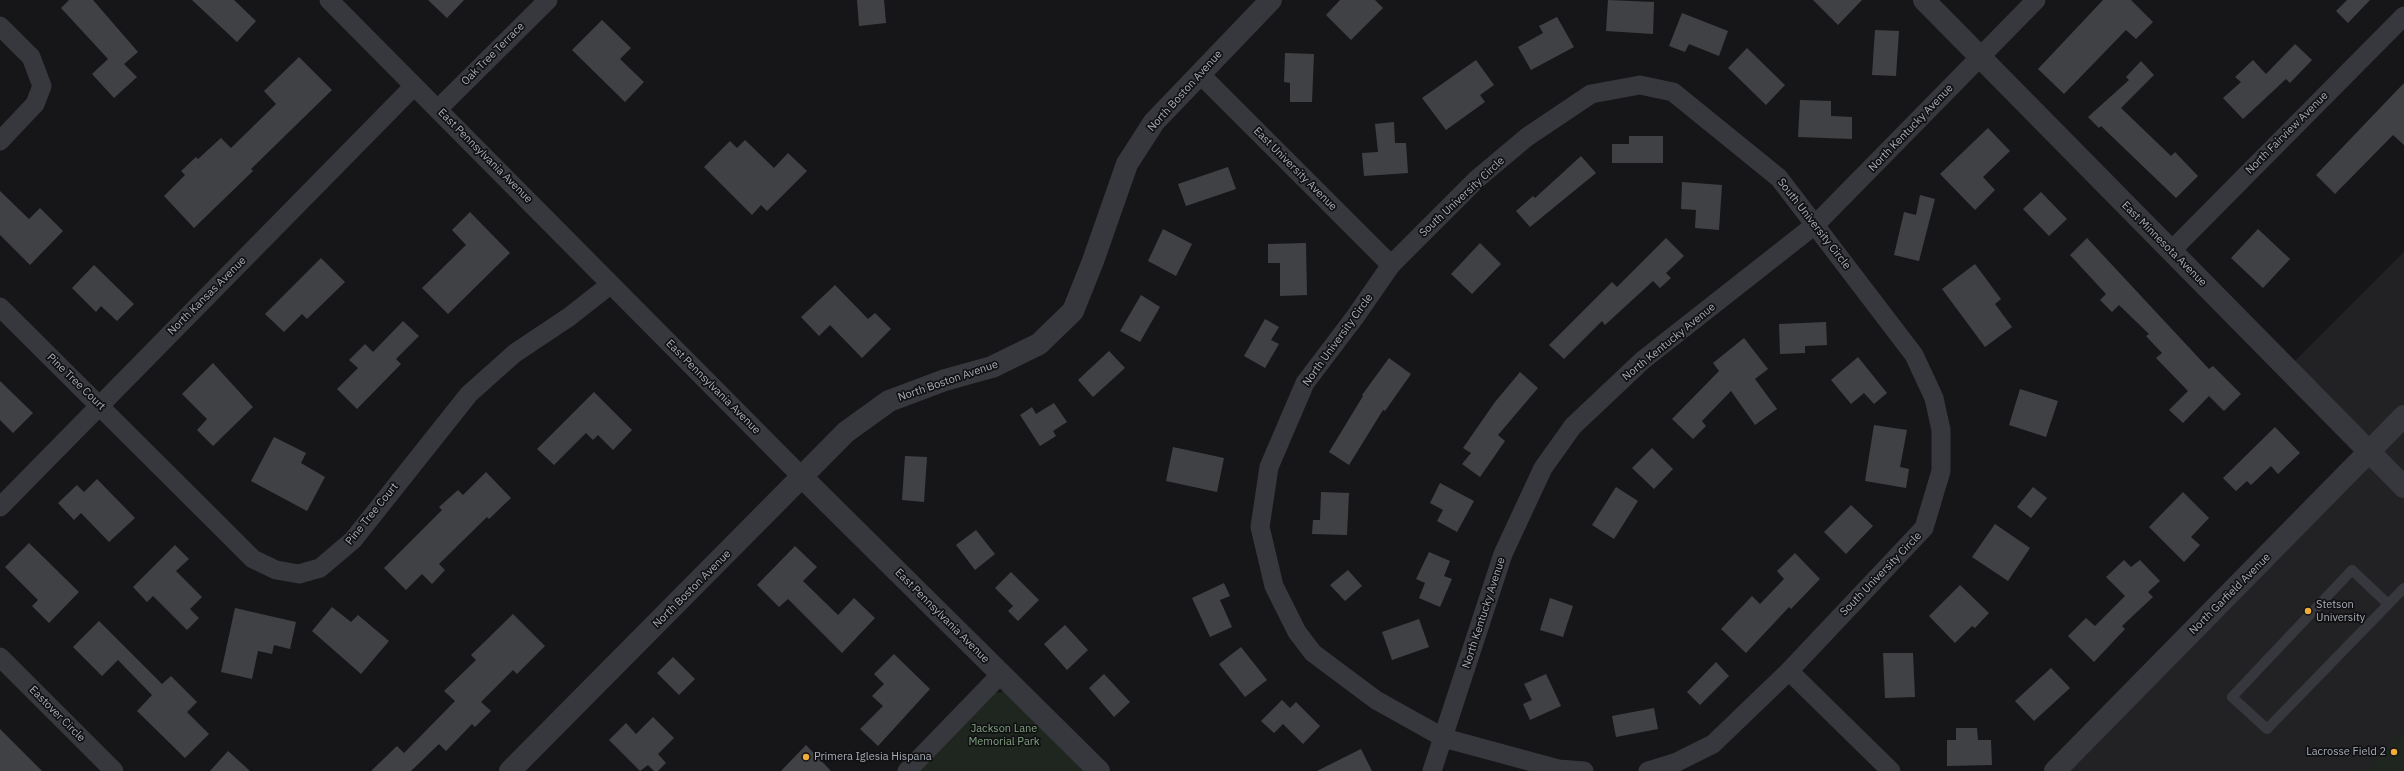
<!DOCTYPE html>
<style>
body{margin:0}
canvas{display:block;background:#161618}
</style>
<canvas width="2404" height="771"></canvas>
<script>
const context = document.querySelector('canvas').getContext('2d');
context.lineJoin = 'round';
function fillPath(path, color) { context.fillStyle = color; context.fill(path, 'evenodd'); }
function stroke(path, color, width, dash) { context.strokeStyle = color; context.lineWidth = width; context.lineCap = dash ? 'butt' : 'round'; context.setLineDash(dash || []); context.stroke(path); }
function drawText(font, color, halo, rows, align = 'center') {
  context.font = font + ' "IBM Plex Sans",sans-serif'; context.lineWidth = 3.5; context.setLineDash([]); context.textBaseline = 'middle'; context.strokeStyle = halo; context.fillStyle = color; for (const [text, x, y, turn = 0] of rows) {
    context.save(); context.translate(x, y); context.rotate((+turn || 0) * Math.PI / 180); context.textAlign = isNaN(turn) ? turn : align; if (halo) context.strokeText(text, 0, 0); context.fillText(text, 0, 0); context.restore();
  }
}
fillPath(new Path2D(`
 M2404 252V771H2055L2369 452 2287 369Z`), '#222225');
fillPath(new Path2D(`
 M1010 691 1087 771H919L995 693Z
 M2404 732V771H2365Z`), '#1e261f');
fillPath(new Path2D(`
 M69 0H93L138 52 124 64 137 77 114 98 92 74 108 59 61 8Z
 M192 0H234L256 21 237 42Z
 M428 0H464L447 18Z
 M857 0H884L886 23 859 26Z
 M1340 0H1375L1383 8 1351 40 1326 15Z
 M1608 0 1654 2 1653 34 1606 31Z
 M1813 0H1862L1838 25Z
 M2103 0H2131L2153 22 2136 39 2126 30 2064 94 2038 69Z
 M2347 0H2370L2348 23 2336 11Z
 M1682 13 1728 31 1719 56 1689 44 1685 52 1669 46Z
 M1557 17 1574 47 1531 70 1518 47 1543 33 1539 26Z
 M602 20 631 48 620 59 644 82 625 102 572 50Z
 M1875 30 1899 31 1896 76 1872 75Z
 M2295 44 2312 60 2290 83 2286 79 2243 119 2223 98 2241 82 2235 77 2253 60 2266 74Z
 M1747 48 1785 85 1766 105 1728 68Z
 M1285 53 1314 54 1312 102H1290V83L1284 82Z
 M299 57 332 90 251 169 253 171 194 228 164 196 185 175 181 171 196 157 198 159 221 138 231 148 276 104 264 91Z
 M1476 60 1494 85 1480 95 1485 102 1446 130 1422 98Z
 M2141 61 2154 75 2121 108 2171 156 2175 152 2198 176 2176 198 2101 126 2099 128 2088 117 2129 80 2126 77Z
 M2404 83V145L2393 135 2335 194 2316 175Z
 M1800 100 1831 101V116L1852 117V139L1798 137Z
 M1394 122 1395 143H1406L1408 173 1364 176 1362 153 1378 152 1375 124Z
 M1988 128 2010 151 1983 177 1995 190 1975 210 1940 174Z
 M1629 136H1663V163H1612V144H1629Z
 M745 140 774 168 788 153 807 171 767 211 761 205 752 215 704 167 730 141 737 148Z
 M1581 156 1596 173 1530 227 1516 211 1533 196 1535 198Z
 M1228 167 1236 189 1186 206 1178 184Z
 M1682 182 1722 185 1719 230 1695 228 1696 210 1681 209Z
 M0 191 29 219 40 208 63 231 30 265 0 235Z
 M2041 192 2067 219 2049 236 2023 209Z
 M1920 195 1935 199 1919 261 1894 255 1904 212 1916 215Z
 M470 212 510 253 448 314 422 288 466 245 452 230Z
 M1163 229 1192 244 1176 276 1148 261Z
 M2258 229 2290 259 2263 288 2231 258Z
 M1666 238 1684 256 1666 273 1671 278 1660 288 1653 281 1605 325 1602 321 1564 359 1549 345 1612 282 1617 287Z
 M2087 238 2209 369 2213 366 2241 394 2224 411 2209 396 2183 423 2169 410 2188 391 2156 358 2162 353 2146 336 2149 334 2119 305 2112 312 2100 300 2106 294 2070 255Z
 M1306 243 1307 295 1280 296V263H1268V244Z
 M1480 243 1501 264 1472 294 1451 274Z
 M321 258 345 282 307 319 302 314 284 332 265 314Z
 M1975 264 2001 299 1995 304 2012 327 1985 347 1942 289Z
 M94 265 134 304 117 321 101 306 96 312 72 288Z
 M835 285 868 319 875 313 891 329 862 358 830 325 819 336 801 317Z
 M1141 295 1160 307 1140 342 1120 331Z
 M1265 319 1279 327 1271 340 1279 344 1265 368 1244 356Z
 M403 321 419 336 396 359 401 364 357 409 337 389 358 368 349 360 365 344 373 352Z
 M1826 322 1827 345 1805 346V353L1780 354 1779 324Z
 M1744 338 1768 369 1755 379 1777 409 1755 425 1731 391 1702 421 1706 426 1693 439 1672 419 1719 371 1713 363Z
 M1109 351 1125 368 1093 397 1078 380Z
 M1858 357 1887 393 1874 404 1864 393 1851 404 1831 380Z
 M1389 358 1411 374 1385 411 1383 410 1349 465 1329 452 1363 396 1362 395Z
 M213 363 253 407 213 446 197 430 207 419 182 394Z
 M1520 372 1538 388 1498 435 1505 441 1480 477 1462 464 1471 453 1463 448 1495 402Z
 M0 381 33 413 13 433 0 420Z
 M2020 389 2058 401 2046 437 2009 425Z
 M594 392 632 430 613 450 598 435 593 440 586 433 554 465 537 449Z
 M1054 403 1067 422 1053 431 1056 436 1040 446 1020 415 1032 407 1036 414Z
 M1874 425 1907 430 1900 467 1909 469 1906 488 1865 481Z
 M2275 427 2300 453 2278 474 2271 466 2251 485 2247 481 2236 491 2223 478Z
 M274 437 306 453 301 463 325 477 307 511 251 481Z
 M1173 447 1224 458 1217 492 1166 481Z
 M1652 448 1673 469 1654 489 1632 468Z
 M905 456 927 457 924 502 902 500Z
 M486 472 511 498 489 519 487 517 439 564 445 570 432 584 422 574 406 590 384 568 442 510 439 507 458 490 463 495Z
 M97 479 135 518 109 542 81 513 74 520 58 503 77 485 84 492Z
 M1440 483 1474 501 1457 532 1437 521 1443 510 1430 503Z
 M1616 487 1638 501 1614 539 1592 525Z
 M2033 487 2047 498 2031 518 2017 507Z
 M1321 492 1349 493 1347 535 1312 534 1313 520H1320Z
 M2183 492 2209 518 2191 537 2200 545 2184 562 2149 527Z
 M1851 505 1873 526 1846 554 1824 532Z
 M1995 524 2030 548 2008 581 1972 557Z
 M976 530 995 554 975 570 956 545Z
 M29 543 79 592 49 623 32 606 38 600 5 567Z
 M175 545 189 559 176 571 202 597 190 609 199 618 187 630 153 596 147 602 133 587Z
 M795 546 817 567 803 581 838 615 854 598 875 618 842 653 788 599 779 607 757 585Z
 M1429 552 1450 561 1444 576 1452 579 1440 607 1419 598 1425 583 1416 579Z
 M1795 553 1820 579 1791 609 1789 607 1746 653 1721 629 1752 596 1760 604 1784 579 1777 571Z
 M2124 560 2131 567 2140 560 2160 581 2148 592 2153 597 2122 626 2125 629 2094 662 2068 636 2086 618 2095 626 2125 596 2106 577Z
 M1348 570 1362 586 1345 601 1330 585Z
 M1011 572 1039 600 1018 621 1008 611 1013 606 995 588Z
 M1224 583 1230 596 1220 600 1232 627 1210 637 1192 598Z
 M1960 585 1989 613 1975 628 1972 626 1955 643 1929 616Z
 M1550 598 1573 606 1563 637 1540 630Z
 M332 607 351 622 358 615 389 641 361 674 312 631Z
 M235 608 296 622 290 649 274 645 272 654 258 651 252 679 221 672Z
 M513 614 545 646 517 674 513 670 481 702 491 711 475 727 472 724 446 751 439 744 411 771H371L397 746 404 753 455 701 444 691 476 660 471 655Z
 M1419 619 1429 647 1392 660 1382 632Z
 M99 621 162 684 171 676 197 702 187 712 209 734 185 758 137 711 152 695 118 660 102 676 73 647Z
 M1065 625 1088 650 1067 670 1044 644Z
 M1241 647 1267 680 1245 697 1219 664Z
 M1883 653H1913L1915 697 1885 698Z
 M894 654 930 689 878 746 860 729 883 706 872 696 884 684 874 674Z
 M673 657 695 679 679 695 657 673Z
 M1716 662 1729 676 1700 705 1687 692Z
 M2051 668 2070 688 2034 721 2015 701Z
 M1104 674 1130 702 1114 717 1089 688Z
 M1546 674 1561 706 1530 720 1523 704 1532 700 1524 684Z
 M1282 700 1290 708 1296 702 1320 726 1303 744 1283 724 1274 733 1261 721Z
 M1654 708 1658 729 1616 737 1612 716Z
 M653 717 674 738 658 754 666 763 658 771H654L648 765 640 771 609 740 626 723 636 734Z
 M1956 728H1977L1978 740H1991L1992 765 1947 766V740H1956Z
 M0 729 42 771H0Z
 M806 745 831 771H781Z
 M1361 749 1372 771H1317Z
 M228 751 250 771H210Z`), '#404145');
stroke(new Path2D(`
 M2388 604 2352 570 2232 697 2267 729 2404 588`), '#37383d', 10);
stroke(new Path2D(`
 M329 0 803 478
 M0 26 31 57 42 86 35 104 0 141
 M1200 74 1391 265
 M438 109 548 0
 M2171 251 2404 16
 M0 307 253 559 276 570 299 574 320 568 353 540 469 394 515 353 569 317 611 284
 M0 507 414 86
 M0 657 114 771
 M1789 671 1891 771
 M907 771 1001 674
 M1432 771 1503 554 1543 468 1573 426 1643 360 1816 224 2036 0
 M1584 771 1558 769 1444 738 1376 700 1313 653 1297 632 1274 586 1260 527 1269 467 1305 383 1355 317 1391 265 1477 179 1527 137 1591 94 1640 85 1673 92 1779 178 1914 355 1934 398 1941 430V471L1924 528 1789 671 1713 744 1677 762 1648 771`), '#37383d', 19);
stroke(new Path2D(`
 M1924 0 2404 487
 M803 478 1099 771
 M510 771 846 432 889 401 945 380 992 367 1039 344 1073 311 1093 261 1127 164 1154 122 1271 0
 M2055 771 2404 416`), '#37383d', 22);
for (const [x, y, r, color] of [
 [2308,611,4,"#efac37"],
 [2394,752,4,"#efac37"],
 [806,757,4,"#efac37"]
]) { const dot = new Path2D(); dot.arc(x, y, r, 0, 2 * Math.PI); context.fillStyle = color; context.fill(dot); stroke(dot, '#111113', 1.5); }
drawText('11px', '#a8aeb8', '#111113', [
 ["Oak Tree Terrace",493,54,-45],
 ["North Boston Avenue",1185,91,-48],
 ["North Kentucky Avenue",1911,128,-46],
 ["North Fairview Avenue",2287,133,-45],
 ["East Pennsylvania Avenue",485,156,45],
 ["East University Avenue",1295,169,45],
 ["South University Circle",1462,197,-43],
 ["South University Circle",1814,224,52],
 ["East Minnesota Avenue",2164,244,45],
 ["North Kansas Avenue",207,296,-45],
 ["North University Circle",1338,340,-54],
 ["North Kentucky Avenue",1669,342,-39],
 ["North Boston Avenue",948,381,-19],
 ["Pine Tree Court",76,382,44],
 ["East Pennsylvania Avenue",713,387,45],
 ["Pine Tree Court",372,514,-51],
 ["South University Circle",1881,574,-46],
 ["North Boston Avenue",692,589,-45],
 ["North Garfield Avenue",2230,594,-45],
 ["North Kentucky Avenue",1484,613,-72],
 ["East Pennsylvania Avenue",942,616,45],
 ["Eastover Circle",57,714,45]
]);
drawText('11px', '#a8aeb8', '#111113', [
 ["Stetson",2316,605],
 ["University",2316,618],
 ["Lacrosse Field 2",2386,752,"right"],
 ["Primera Iglesia Hispana",814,757]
], 'left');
drawText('11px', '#80a381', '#111113', [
 ["Jackson Lane",1004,729],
 ["Memorial Park",1004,742]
]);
</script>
